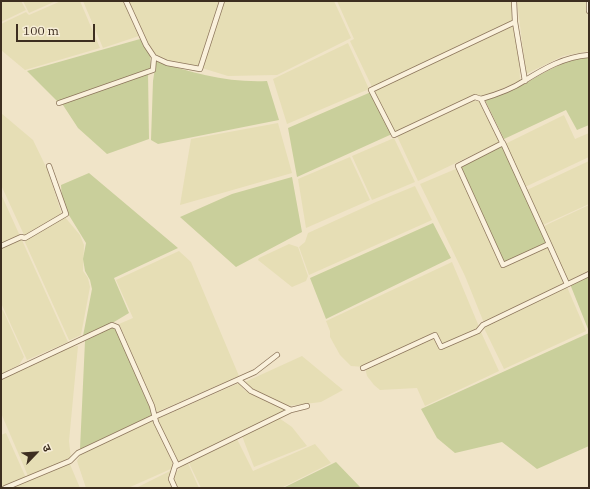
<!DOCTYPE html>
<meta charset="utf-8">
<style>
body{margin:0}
#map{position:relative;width:590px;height:489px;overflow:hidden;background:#f0e4c8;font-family:"IBM Plex Serif","Noto Sans Devanagari",serif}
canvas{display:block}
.frame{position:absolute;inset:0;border:2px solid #3d2e20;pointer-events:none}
.north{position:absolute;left:16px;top:433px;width:40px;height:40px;-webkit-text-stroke:3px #f7eed8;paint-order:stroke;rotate:65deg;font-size:11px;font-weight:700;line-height:16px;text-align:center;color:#3d2e20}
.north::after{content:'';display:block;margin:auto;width:14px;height:18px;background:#3d2e20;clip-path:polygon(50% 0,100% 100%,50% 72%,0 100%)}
.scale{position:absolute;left:16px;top:24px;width:79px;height:18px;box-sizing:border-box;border:2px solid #3d2e20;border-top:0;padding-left:5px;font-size:12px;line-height:14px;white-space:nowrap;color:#3d2e20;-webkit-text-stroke:3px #f7eed8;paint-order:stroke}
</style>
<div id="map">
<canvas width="590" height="489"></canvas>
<div class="frame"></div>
<div class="north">उ</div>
<div class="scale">100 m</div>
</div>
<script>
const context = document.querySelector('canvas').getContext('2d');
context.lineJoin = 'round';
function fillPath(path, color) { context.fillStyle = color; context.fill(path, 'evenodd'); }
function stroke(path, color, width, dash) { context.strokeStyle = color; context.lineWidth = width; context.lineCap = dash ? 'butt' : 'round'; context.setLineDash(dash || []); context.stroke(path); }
fillPath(new Path2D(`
 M1 1H21L26 10 1 22Z
 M23 1H56L29 13Z
 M61 1H80L100 48 25 70 1 50V24L26 12 29 15Z
 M83 1H123L139 36 103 48Z
 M128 1H219L198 67 163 61 152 51Z
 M225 1H334L351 38 277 75 228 76 202 68Z
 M337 1H512L514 21 373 89 350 41 354 39Z
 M517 1H587L589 51 563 56 526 74Z
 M512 25 519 47 520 81 485 96 477 95 395 133 374 90Z
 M348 43 369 89 287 124 273 79Z
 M473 101H479L481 104 500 142 418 181 397 136Z
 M1 113 33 140 48 171 62 215 25 237 1 185Z
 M564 115 575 139 589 133V157L525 187 505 144Z
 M278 123 292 173 180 205 191 139Z
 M394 138 415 182 372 200 352 156Z
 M350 157 370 200 306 228 298 179Z
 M589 161V204L543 225 527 190Z
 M458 168 548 246 565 283 484 323 465 276 420 184Z
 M415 186 432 220 309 275 299 247 305 242 308 233 376 202Z
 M1 194 20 236 1 245Z
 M589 205V272L566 282 544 226Z
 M64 216 80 235 84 245 83 271 88 278 90 287 81 335 70 340H69L24 240Z
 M21 238 68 342 27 360 1 303V247Z
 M289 244 298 247 308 276 306 281 292 287 258 260 259 258Z
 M179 251 191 262 239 376 157 412 119 324 133 318 116 280Z
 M452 262 480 329 442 346 436 334 365 367 351 366 340 355 330 337V331L326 321Z
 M567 287 586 331 504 369 483 326Z
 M3 310 24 357 19 365 1 374V311Z
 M480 330 499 371 425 406 417 388 380 390 374 385 367 376 365 368 434 336 441 349Z
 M78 346 69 441 71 459 28 476 1 413V379L67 347Z
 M302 356 343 390 321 402 288 406 248 388 245 382Z
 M239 383 244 390 287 410 179 462 177 460 157 419Z
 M279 418 292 427 307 446 254 467 242 436Z
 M152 420 155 424 174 466 173 468 128 488H86L77 461 81 454Z
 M6 433 26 478 1 488V435Z
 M236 437 253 471 315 444 331 463 281 488H201L188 461Z
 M69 462 80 488H8Z
 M188 463 191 470 199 488H176L173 480 175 474 183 464Z
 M172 470 169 483 172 488H136Z`), '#e6deb5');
fillPath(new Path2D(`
 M140 39 150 54 151 69 58 102 27 71Z
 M589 57V125L577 130 566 110 504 139 485 100C496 96 509 92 520 86 542 75 563 59 589 57Z
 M156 61C192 73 229 83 267 81L279 120 158 144 151 140 153 81Z
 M148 72 149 139 107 154 78 128 61 102Z
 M371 92 392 134 297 177 288 128Z
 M503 146 548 243 504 263 460 166Z
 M89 173 178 248 114 278 129 313 109 325 83 336 92 289 90 280 85 271 83 259 86 243 67 212 62 199 61 185Z
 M292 177 302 232 236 267 180 217 232 194Z
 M433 223 451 258 326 319 310 278Z
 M589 276V328L588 329 570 284Z
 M112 327 116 330 153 415 80 449 85 341Z
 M589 333V446L537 469 502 442 455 453 437 438 421 409Z
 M336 462 361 488H283Z`), '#c9cf9b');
const minor = new Path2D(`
 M126 1 146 45 154 57
 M514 1 515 22
 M589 1V11
 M481 99 475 97 394 135 371 90 515 22 525 81
 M59 103 153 70 154 57 167 63 200 69 222 1
 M503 144 481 99C495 95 512 89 524 81 545 68 564 57 589 55
 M549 244 503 143 458 166 503 265 549 244 567 284
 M1 246 21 237 25 238 66 214 49 166
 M363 368 435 335 441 347 478 331 483 325 589 274
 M1 377 112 325 117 327 152 406 156 422 176 463 171 479 175 488
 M239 380 251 391 291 410 307 406
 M176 466 291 410
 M5 488 70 461 78 453 152 418 255 372 277 355`);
stroke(minor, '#8d765c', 6);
stroke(minor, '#faf1dc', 4.5);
</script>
